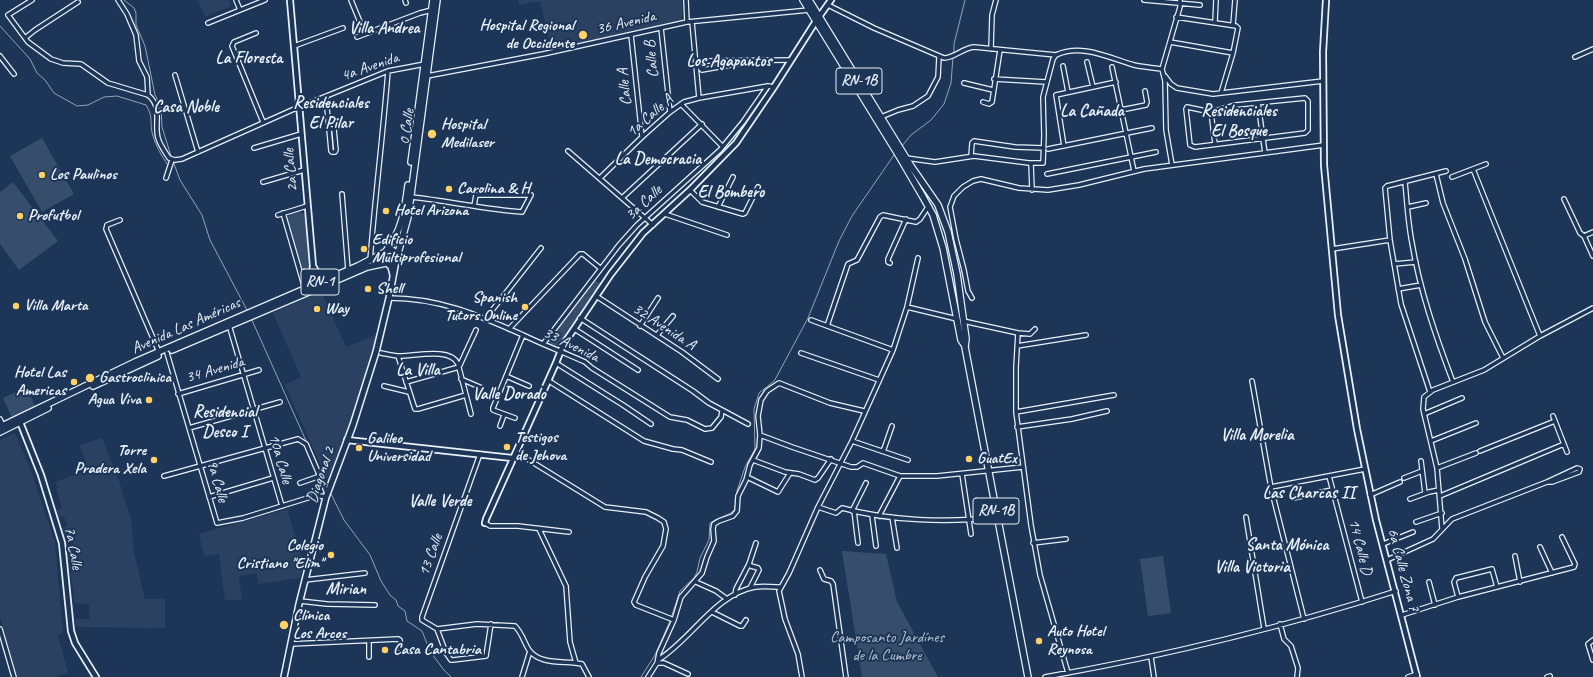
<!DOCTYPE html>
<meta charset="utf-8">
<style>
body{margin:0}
canvas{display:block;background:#1d3557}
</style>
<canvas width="1593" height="677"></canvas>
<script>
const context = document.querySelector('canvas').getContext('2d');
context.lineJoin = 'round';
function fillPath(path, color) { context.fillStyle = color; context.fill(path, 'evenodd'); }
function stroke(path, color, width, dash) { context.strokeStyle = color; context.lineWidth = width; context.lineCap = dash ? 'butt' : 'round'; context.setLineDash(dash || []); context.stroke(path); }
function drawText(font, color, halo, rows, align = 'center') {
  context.font = font + ' Caveat,sans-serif'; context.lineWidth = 4; context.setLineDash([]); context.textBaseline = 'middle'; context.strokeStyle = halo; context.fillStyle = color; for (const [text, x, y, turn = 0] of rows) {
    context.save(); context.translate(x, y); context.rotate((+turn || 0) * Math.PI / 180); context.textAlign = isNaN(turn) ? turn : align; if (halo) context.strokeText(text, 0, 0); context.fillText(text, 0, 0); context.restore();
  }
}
fillPath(new Path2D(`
 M198 0H229L231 6 205 17Z
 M518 0H682V20L552 50 540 1 519 5Z
 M321 291 346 347 378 334 351 426 327 479 285 385 301 377 273 313Z
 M15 433 31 470 55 543 63 633 58 635 68 673 55 677H17L0 617V440Z
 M102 438 119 481 131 519 134 552 145 599H165V628L78 627 76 626 75 619H90L89 604 75 603 67 548 73 545 71 538 65 540 62 528 67 526 64 516 59 518 57 510 62 508 56 489 58 487 55 482 88 470 80 445Z
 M287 509 304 565 300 578 258 584 257 573 239 576 242 600H225L219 554 204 556 199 534Z`), '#2a4162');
fillPath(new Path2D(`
 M42 138 74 194 42 212 10 156Z
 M13 182 58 241 19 270 0 244V192Z
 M299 211 305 215 310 277 308 284 306 283 287 220C288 213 294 213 299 211Z
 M595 280 602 285 562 346 558 347 549 344V340Z
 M27 387 36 409 13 420 3 398Z
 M842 551 886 554 897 602 938 677H862Z
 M1163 556 1171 613 1148 616 1140 559Z`), '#374d6c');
stroke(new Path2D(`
 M124 0 134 8 136 13V25L145 46 155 95 161 105 162 127 171 156
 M0 26 30 59 37 73 45 80 54 93 77 106 88 105 104 97 117 96 146 105C154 117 149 124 153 136 156 146 162 157 168 165
 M954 54V44L965 0
 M902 146 911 135 931 120 944 104 951 83 953 57
 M173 161 180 180 202 215 210 240 248 312
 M251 318 307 443
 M312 453 325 483
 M331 494 344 520 370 555 381 581 390 595 396 600 398 606 405 611 407 621 422 631 430 651 443 669 451 677
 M671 618 680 591 694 578 697 572 700 558 709 540 710 523 715 520 731 513 735 509 737 491 745 467 755 449 754 409 759 393 774 381 777 376 808 318 839 241 852 216 894 155
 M641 677 655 655 670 621`), '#95a4b5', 1);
const minor = new Path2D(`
 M32 0 8 15 28 42 51 59 63 63 81 64 108 83 148 95C163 107 154 123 158 138 160 145 165 152 169 158L175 160 182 159 292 110 388 71 425 64
 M118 0 127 14 136 35 139 61 147 77 148 95
 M236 0 240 10
 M351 0 360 22
 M405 0 406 3
 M686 0 687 22
 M1144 0 1200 5
 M828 5 874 28 944 58C954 58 963 48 974 47L1056 55C1082 43 1109 58 1134 65 1143 67 1153 68 1162 69
 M1176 17 1236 26 1238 28 1233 53 1221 93
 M692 22 699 98
 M1215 22 1216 0
 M208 23 265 0
 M1233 25 1235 0
 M661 28 670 112
 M256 33 234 42 232 46 263 122
 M631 35 642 137
 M357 37 420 13 432 10
 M25 38 35 30 78 2
 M1170 42 1233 53
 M294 46 343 28
 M991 49 992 15 996 0
 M0 56 14 74
 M1575 57 1593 49
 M752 61 702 70 700 68V62L702 61 791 60
 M1087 62 1093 87
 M1063 66 1068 92
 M1112 67 1134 171
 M175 75 198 152
 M427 76 543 54 687 22 809 10
 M1165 76 1171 84 1177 88 1213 94 1323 81
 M994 79 1046 82
 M964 83 993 90
 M326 97 331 151 332 152H335L336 150 334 129H329
 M1305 98 1308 101V130L1305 133 1195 147 1190 145 1186 109 1187 107 1211 112 1236 105Z
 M983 102 989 104 992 102 1000 50
 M1258 103 1265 153
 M681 104 722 146
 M1121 110 1146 105 1147 102 1145 91
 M1211 112 1215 144
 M881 117 898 110 913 106 928 96 938 77 939 57
 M1064 146 1056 95 1116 82
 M254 148 301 134
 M1048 149 1152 128
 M568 151 653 225
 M971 156 972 143 974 141 1015 147 1044 148
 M906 158 935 162 974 156 1029 163H1043L1044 135 1043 97 1053 59 1056 55
 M1031 163 1032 190
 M1172 165 1166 130 1165 81 1162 69 1180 7V0
 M1473 169 1540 336
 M1047 174 1156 152
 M1436 174 1443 203 1465 259 1485 322 1503 358
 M1452 177 1486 164
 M166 178 172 160
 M600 178 642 137 670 112 684 102 699 98 768 86 774 87
 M263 182 304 170
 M1405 182C1407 203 1408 223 1412 243 1420 291 1436 337 1453 382
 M690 190 702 202 743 214 745 213 758 187
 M342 194 348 270
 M411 197C448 201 485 209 522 212L531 195H476L474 206
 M622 198 702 124
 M1564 199 1580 233 1584 236 1593 256
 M718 207 733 177
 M1408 207 1426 203
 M283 213 305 289
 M665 214 727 235
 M278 215 307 206
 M120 220 107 225 106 229 159 352
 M1584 236 1593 232
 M1332 249 1390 240
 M370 261C375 197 383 135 388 71
 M890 263 888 262V259L906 219
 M1394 264 1416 262
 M1398 289 1421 285
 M596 296 682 352 718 379
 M389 298C440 298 478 315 523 335 544 345 565 353 585 362L592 368 670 417 687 420 705 429 712 428 721 417 722 411
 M972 298 968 291 964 270 956 239 950 207 954 196 963 187 973 181 981 179 1019 188 1048 190 1079 185 1144 169 1324 145
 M907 307 957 319
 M486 318 541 248
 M580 318 693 391 709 403 748 424
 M811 320 893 350
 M963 321 1018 333 1030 334 1035 329
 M229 325 282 506
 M640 326 658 298
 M827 326 848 264 857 260 880 217 883 215 916 222 920 219 928 207
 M509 329 580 254H583L600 268
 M576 330 638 370
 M1018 333 1016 367V412L1031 525 1040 575 1068 673
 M657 335 673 316
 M543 344 619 245 637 225 720 150 743 122 768 86
 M1017 346 1086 335
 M167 353 217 523 243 518 314 496H320L326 497
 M381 353C387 354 393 356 400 356 415 356 451 347 458 364L471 414
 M801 353 879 380
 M398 356 415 409H418L466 395
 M556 363 623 405 651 424
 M506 376 529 386
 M461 379 482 388
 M549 381 644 441 673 449 682 450 711 462
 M1252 381 1271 488 1304 619
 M406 382 459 367 476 330
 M384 386 409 392
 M1430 392 1401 304 1390 240 1385 188 1387 186 1446 171
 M178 394 259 370
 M1016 412 1114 395
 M1424 414 1462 398
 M1553 416 1567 452
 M515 418 493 410V408L523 335
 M0 419 3 426
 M500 426 504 415
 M1017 427 1072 419 1107 411
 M189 428 280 402
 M760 435 792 447 851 467H857L863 463 900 476H937L1023 467
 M852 441 908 460
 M1431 441 1476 423
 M882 451 884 449 892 426
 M1480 451 1555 421
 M516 452 605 507 646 512 658 518 664 522 666 529 663 546 645 577 634 602 636 605 674 620
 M480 454 422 617V620L437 629 477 624 515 626C522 633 524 642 529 650 541 666 566 660 582 664L589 677
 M753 460 785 472 799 474 815 480 818 478 831 459
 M1421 461 1425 493
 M1437 468 1476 453
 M962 474 971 534
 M164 476 298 439 306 444 327 493
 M1329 476 1362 602
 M747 477 778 492 790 473
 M1404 478 1422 471
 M300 483 320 476
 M1271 487 1365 469
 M1370 495 1400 482
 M1440 496 1564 444
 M209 497 273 478
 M1293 498 1332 490
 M1410 499 1429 492 1439 490
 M818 507 836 513 842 508C889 521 949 523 997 517
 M852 511 866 483
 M854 511 858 543
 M872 516 876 546
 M879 516 900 476
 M892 517 897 548
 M1246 517 1264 628
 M1416 522 1442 513
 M485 523 490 526H518L569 532
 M539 529 566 586 570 642 576 663
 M1442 529 1437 468 1423 409 1424 397 1433 390 1484 370 1540 336 1593 308
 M1033 543 1066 539
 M1383 544 1413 532
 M1540 547 1552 573
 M1515 556 1520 582
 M1387 560 1433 539 1452 519 1547 482 1577 468 1580 469 1579 472 1552 482H1547
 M749 564 751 566 758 568 759 570 750 588
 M820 570 824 579 831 581 833 584 846 677
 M305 580 365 573
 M696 582 716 591 727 599
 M1429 582 1435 605
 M735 595 736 589 749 564 756 543
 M1458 597 1454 582 1456 578 1492 569 1497 587
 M300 601 327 604 375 605
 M712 612 740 626H742L746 620
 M1402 615 1458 597 1574 567 1575 564 1562 537
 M1280 624 1284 639 1291 646 1298 668 1297 677
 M0 629 14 677
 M437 629 446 653 451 660H453L486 656 491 624
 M1593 640 1588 644 1593 660
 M291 644 398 639 400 640 401 650
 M369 657V641
 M1151 657 1154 677
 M658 660C691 640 715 594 755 587 763 586 772 587 780 587
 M657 663H664L688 674
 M522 677 530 651
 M648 677 657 663 659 653 674 620 681 597 702 573 707 557 714 541 713 529 714 524 719 521 733 516 737 511 738 496 746 480 750 465 759 448 760 435 758 416 761 400 767 391 779 383 830 403 864 411
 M802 677 798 654 785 619 779 591 789 573 818 507 852 441 893 350 907 307 918 258
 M1045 677C1164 656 1281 628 1396 591
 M1408 677 1417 674
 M1547 677 1550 676`);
const tertiary = new Path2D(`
 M290 0 313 266 310 287
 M1326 0 1323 52 1324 165 1338 315 1357 429 1376 520 1417 677
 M313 266 319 276 327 280
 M20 422 41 475 62 543 71 631 75 643 96 677
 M347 440 512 458
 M485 523 486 519 556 363 563 345 574 329 611 274 643 233 690 190 736 143 774 87 816 21 831 0`);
const secondary = new Path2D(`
 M388 264 391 267 393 275
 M284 677 299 604 326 497 353 425 376 352 389 298 396 261`);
const primary = new Path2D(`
 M411 162 433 0
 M383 257a7 7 0 1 1 14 0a7 7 0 1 1-14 0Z
 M386 251C402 231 405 209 408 185
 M397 257 408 217 437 0
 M172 350 344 277 367 267 386 263
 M93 386 158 356
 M0 427 135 362 358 266 385 252
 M0 432 48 408`);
const trunk = new Path2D(`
 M803 0 899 156 923 197 933 215 943 248 961 340 965 346
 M809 0 911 166 938 205 948 232 957 274 966 339 965 347 1028 677`);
stroke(minor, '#e8f1f8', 6);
stroke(tertiary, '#e8f1f8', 8);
stroke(secondary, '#e8f1f8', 8);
stroke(primary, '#e8f1f8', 8);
stroke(trunk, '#e8f1f8', 8);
stroke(minor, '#1d3557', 3.5);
stroke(tertiary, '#1d3557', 4.5);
stroke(secondary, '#1d3557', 5);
stroke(primary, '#1d3557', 5.5);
stroke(trunk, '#1d3557', 5.5);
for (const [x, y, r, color] of [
 [583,35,5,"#ffd166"],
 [432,134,5,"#ffd166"],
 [42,175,4,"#ffd166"],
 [449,189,4,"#ffd166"],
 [386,211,4,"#ffd166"],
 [20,216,4,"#ffd166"],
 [364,249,4,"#ffd166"],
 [368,289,4,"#ffd166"],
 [16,306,4,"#ffd166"],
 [525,307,4,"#ffd166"],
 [317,309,4,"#ffd166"],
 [90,378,5,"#ffd166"],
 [74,382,4,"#ffd166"],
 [149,400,4,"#ffd166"],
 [507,447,4,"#ffd166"],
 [359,448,4,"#ffd166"],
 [969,459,4,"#ffd166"],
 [154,460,4,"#ffd166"],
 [331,555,4,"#ffd166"],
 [284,625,5,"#ffd166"],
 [1039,641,4,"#ffd166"],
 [385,650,4,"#ffd166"]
]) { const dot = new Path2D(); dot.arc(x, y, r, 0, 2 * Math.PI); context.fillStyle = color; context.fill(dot); stroke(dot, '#1d3557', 1.5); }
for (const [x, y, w] of [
 [859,81,46],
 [320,282,38],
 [996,511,46]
]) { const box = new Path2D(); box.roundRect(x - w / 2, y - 13, w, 26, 3); context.fillStyle = '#1d3557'; context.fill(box); stroke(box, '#e8f1f8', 1); }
drawText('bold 15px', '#e8f1f8', null, [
 ["RN-1B",859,81],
 ["RN-1",320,282],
 ["RN-1B",996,511]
]);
drawText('16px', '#e8f1f8', '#1d3557', [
 ["36 Avenida",626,23,-13],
 ["Calle B",652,59,-96],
 ["4a Avenida",370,67,-19],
 ["Calle A",625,87,-96],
 ["1a Calle A",650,116,-41],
 ["0 Calle",407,127,-82],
 ["2a Calle",291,170,-95],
 ["3a Calle",644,203,-43],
 ["Avenida Las Américas",186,326,-24],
 ["32 Avenida A",664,327,33],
 ["33 Avenida",571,345,26],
 ["34 Avenida",215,370,-16],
 ["10a Calle",280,459,74],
 ["Diagonal 2",321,475,-71],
 ["9a Calle",217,481,74],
 ["14 Calle D",1360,547,76],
 ["7a Calle",73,548,80],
 ["13 Calle",431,555,-70],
 ["6a Calle Zona 7",1403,570,75]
]);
drawText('bold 16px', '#e8f1f8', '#1d3557', [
 ["Hospital Regional",574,26,"right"],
 ["de Occidente",574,44,"right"],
 ["Hospital",441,125],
 ["Medilaser",441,143],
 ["Los Paulinos",50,175],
 ["Carolina & H",457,189],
 ["Hotel Arizona",394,211],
 ["Profutbol",28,216],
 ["Edificio",372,240],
 ["Multiprofesional",372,258],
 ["Shell",376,289],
 ["Spanish",517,298,"right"],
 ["Tutors Online",517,316,"right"],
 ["Villa Marta",24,306],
 ["Way",325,309],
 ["Hotel Las",66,373,"right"],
 ["Americas",66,391,"right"],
 ["Gastroclinica",99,378],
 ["Agua Viva",141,400,"right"],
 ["Testigos",515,438],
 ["de Jehova",515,456],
 ["Galileo",367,439],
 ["Universidad",367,457],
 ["Torre",146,451,"right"],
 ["Pradera Xela",146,469,"right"],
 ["GuatEx",977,459],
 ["Colegio",323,546,"right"],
 ["Cristiano \"Elim\"",323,564,"right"],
 ["Clínica",293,616],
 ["Los Arcos",293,634],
 ["Auto Hotel",1047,632],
 ["Reynosa",1047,650],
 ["Casa Cantabria",393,650]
], 'left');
drawText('16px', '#b3c0ce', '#1d3557', [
 ["Camposanto Jardínes",887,638],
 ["de la Cumbre",887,656]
]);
drawText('bold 17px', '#e8f1f8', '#1d3557', [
 ["Villa Andrea",384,29],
 ["La Floresta",249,59],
 ["Los Agapantos",729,62],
 ["Residenciales",331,104],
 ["El Pilar",331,124],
 ["Casa Noble",186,108],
 ["La Cañada",1092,112],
 ["Residenciales",1239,112],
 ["El Bosque",1239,132],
 ["La Democracia",658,160],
 ["El Bombero",731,193],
 ["La Villa",418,371],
 ["Valle Dorado",509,395],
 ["Residencial",225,413],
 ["Desco I",225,433],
 ["Villa Morelia",1257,436],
 ["Las Charcas II",1309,494],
 ["Valle Verde",440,502],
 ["Santa Mónica",1287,546],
 ["Villa Victoria",1252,568],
 ["Mirian",346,590]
]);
</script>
